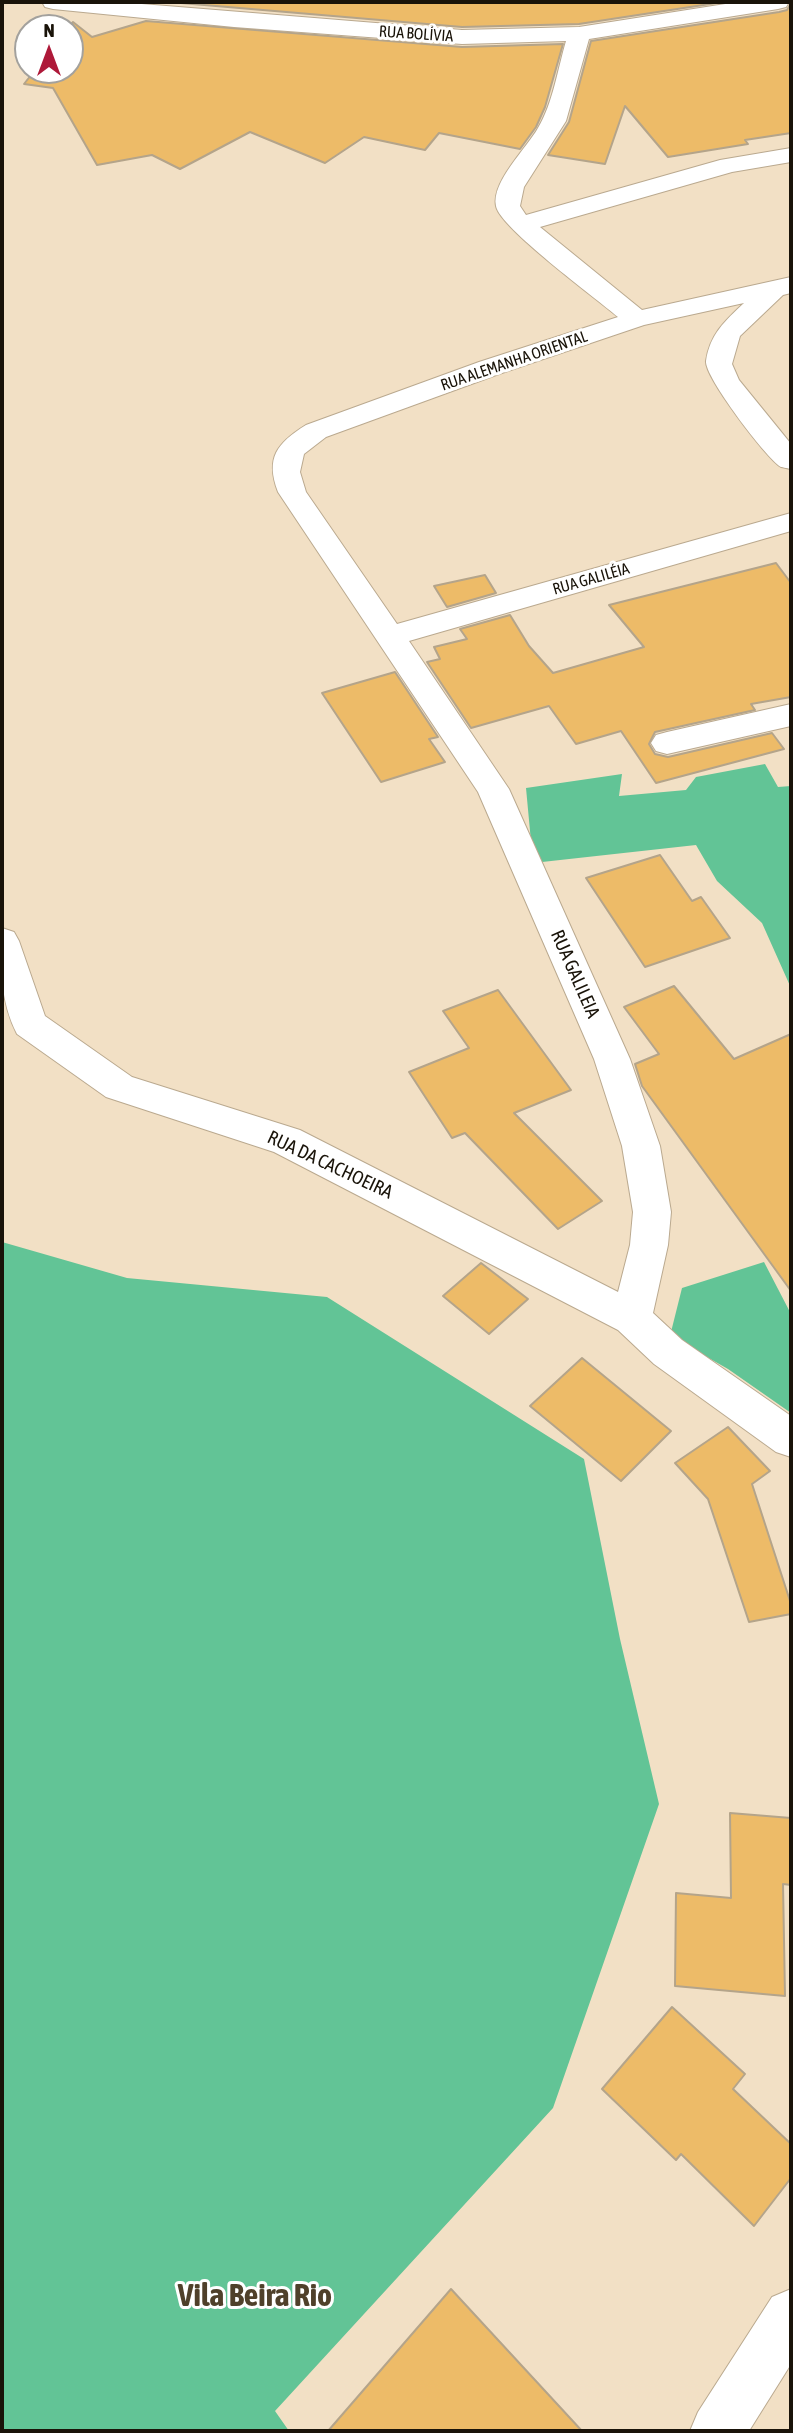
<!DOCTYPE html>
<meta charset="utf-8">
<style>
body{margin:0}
#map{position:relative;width:793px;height:2433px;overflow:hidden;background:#f2e0c5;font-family:"Asap Condensed",sans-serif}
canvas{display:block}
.frame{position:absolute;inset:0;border:4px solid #191309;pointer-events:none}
.north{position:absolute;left:14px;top:14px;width:70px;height:70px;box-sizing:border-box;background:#fff;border:2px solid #a3a19d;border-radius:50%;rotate:0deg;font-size:19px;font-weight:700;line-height:28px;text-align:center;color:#191309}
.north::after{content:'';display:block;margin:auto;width:24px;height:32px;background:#ae1939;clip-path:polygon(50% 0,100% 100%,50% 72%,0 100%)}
</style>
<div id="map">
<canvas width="793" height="2433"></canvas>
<div class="frame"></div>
<div class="north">N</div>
</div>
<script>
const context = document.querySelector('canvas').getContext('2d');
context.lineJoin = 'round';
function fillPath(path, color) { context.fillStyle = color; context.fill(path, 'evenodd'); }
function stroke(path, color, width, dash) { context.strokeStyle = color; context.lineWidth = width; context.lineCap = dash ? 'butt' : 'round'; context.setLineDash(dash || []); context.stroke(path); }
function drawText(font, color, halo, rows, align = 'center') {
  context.font = font + ' "Asap Condensed",sans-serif'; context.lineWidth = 6; context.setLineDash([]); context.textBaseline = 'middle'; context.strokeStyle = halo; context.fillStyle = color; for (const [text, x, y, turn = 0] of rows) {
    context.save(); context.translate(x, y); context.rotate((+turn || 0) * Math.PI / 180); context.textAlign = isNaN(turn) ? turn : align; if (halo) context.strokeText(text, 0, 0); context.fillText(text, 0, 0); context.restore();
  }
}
fillPath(new Path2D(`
 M765 764 778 787 791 786V988L762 923 717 881 696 845 533 863 526 788 622 774 619 796 686 790 696 777Z
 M2 1242 127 1278 327 1297 584 1459 620 1639 659 1804 553 2108 275 2411 289 2431H2Z
 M764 1262 791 1314V1413L728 1369 670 1336 682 1288Z`), '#62c496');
const building = new Path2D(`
 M169 2H723L579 24 462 27Z
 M791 3V133L745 140 748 144 668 157 625 106 605 164 548 155 569 122 591 41 779 12 787 10Z
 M146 21 462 47 563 44 545 107 536 127 520 149 439 133 425 150 364 137 325 163 250 132 180 169 152 155 97 165 53 88 24 84 35 70H70L68 28 73 22 92 37Z
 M776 563 791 583V697L751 704 755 710 655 732 649 744 655 754 668 757 772 733 784 749 656 783 621 731 576 744 549 706 471 728 427 662 440 659 434 647 467 639 460 629 510 615 529 646 553 673 644 647 609 605Z
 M485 575 496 593 447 607 434 586Z
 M395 672 438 737 429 739 445 762 381 782 322 693Z
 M660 855 692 901 701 897 730 938 645 967 586 878Z
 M674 986 734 1059 791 1034V1291L642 1086 635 1064 659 1054 624 1007Z
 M498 990 571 1090 514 1113 602 1201 558 1229 465 1133 452 1138 409 1072 469 1048 443 1011Z
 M481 1263 528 1299 489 1334 443 1296Z
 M582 1358 671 1431 621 1481 530 1406Z
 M728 1427 770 1471 752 1484 791 1604V1614L749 1622 708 1499 675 1463Z
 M730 1813 791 1818V1885L783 1884 785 1996 675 1986 676 1893 731 1898Z
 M672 2007 745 2074 733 2089 791 2144V2178L754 2226 681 2154 676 2160 602 2089Z
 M451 2289 582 2431H328Z`);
fillPath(building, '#edbb68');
stroke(building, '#b4a48a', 2);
const minor = new Path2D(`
 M42 2H117L462 30 579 27 738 2H789L786 7 778 9 589 39 566 121 524 187 520 206 526 215 720 160 791 148V162L732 172 540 227 642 310 791 277V293L783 295 740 336 732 364 739 380 791 444V469C790 469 782 467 781 467 766 458 704 376 706 361 710 334 725 321 744 303L644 325 499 374 326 437 304 454 300 472 306 492 397 624 791 513V531L409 641 509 789 630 1059 660 1146 671 1212 668 1245 653 1313 682 1340 791 1416V1457L776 1452 654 1364 618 1330 274 1152 106 1097 17 1034C0 1001 0 965 2 928L14 932 19 941 45 1016 132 1077 300 1130 618 1292 630 1245 633 1212 622 1146 594 1059 478 792 278 492C265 458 277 443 306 425L479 362 618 317C597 299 499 227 496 206 491 182 527 148 538 128 553 103 558 68 566 41L462 44 234 27 53 9 45 7Z
 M791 704V726L667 754 656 751 651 743 656 735 667 732Z
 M791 2289V2364L749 2431H690L698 2412 772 2297Z`);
stroke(minor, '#baa98f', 2);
fillPath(minor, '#fff');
drawText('16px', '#191309', '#fff', [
 ["RUA BOLÍVIA",416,34,4],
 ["RUA ALEMANHA ORIENTAL",514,361,-19],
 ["RUA GALILÉIA",591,579,-16]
]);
drawText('19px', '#191309', '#fff', [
 ["RUA GALILEIA",575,974,66],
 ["RUA DA CACHOEIRA",330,1165,25]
]);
drawText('bold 32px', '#4f402a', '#fff', [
 ["Vila Beira Rio",255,2296]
]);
</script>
